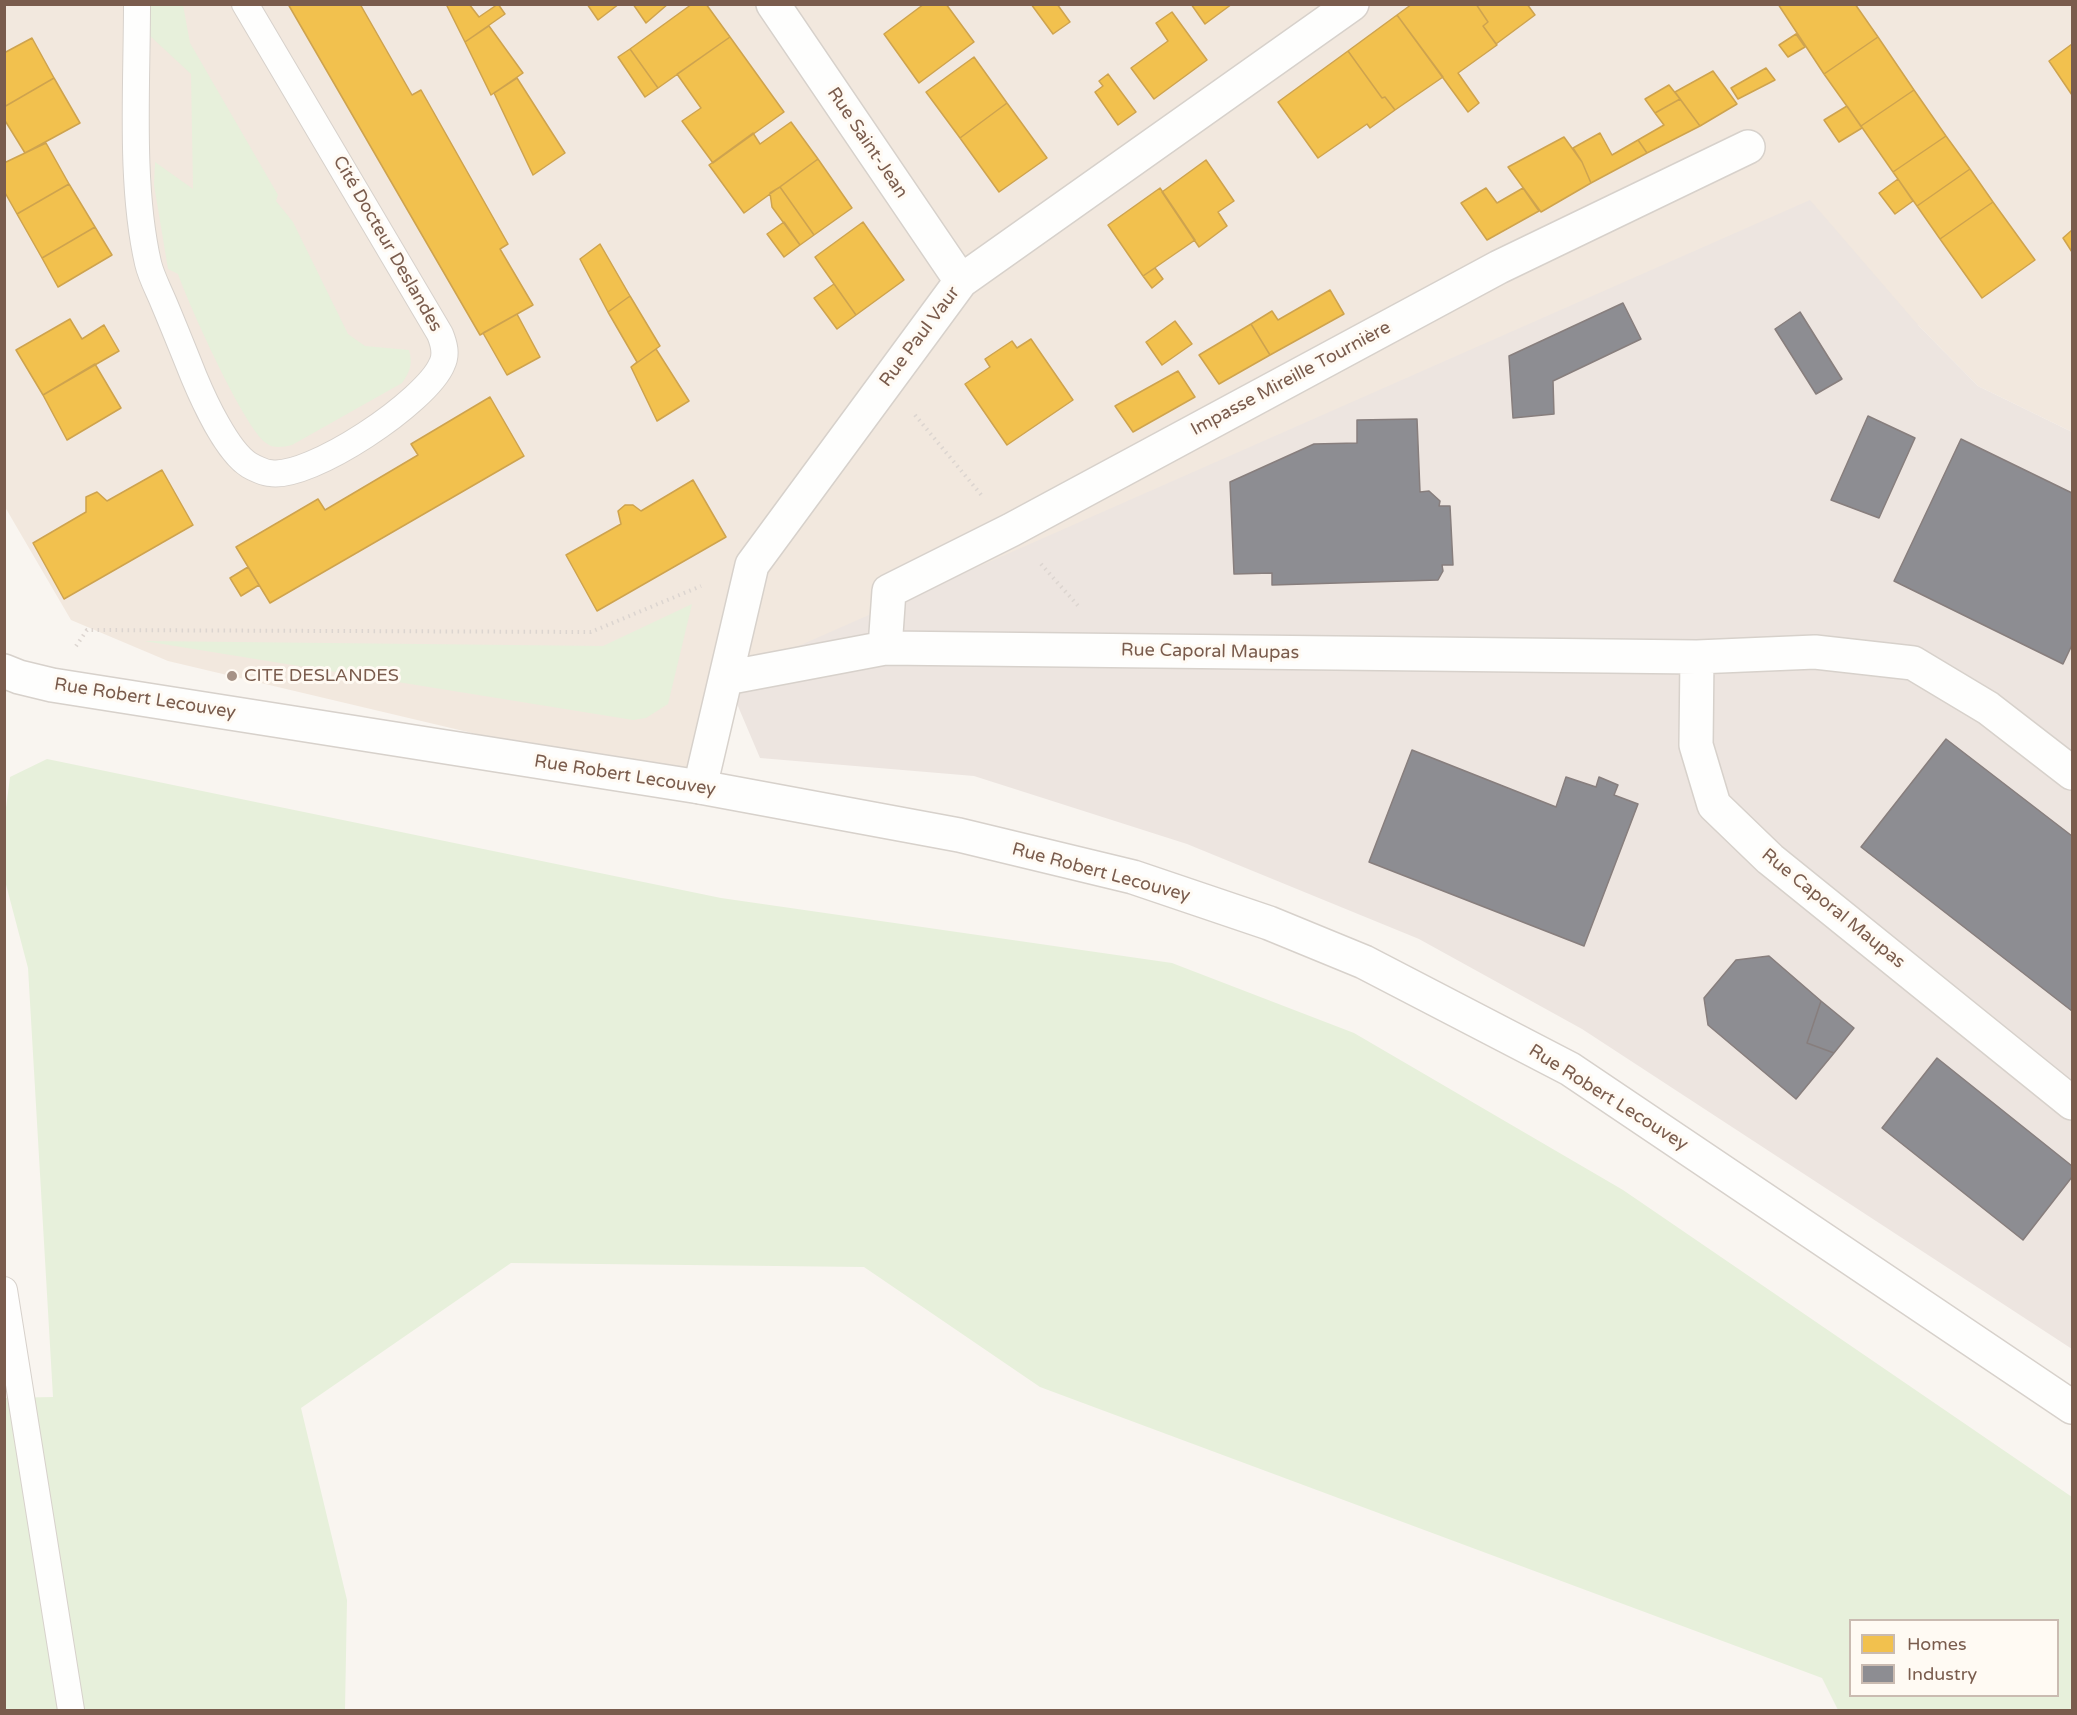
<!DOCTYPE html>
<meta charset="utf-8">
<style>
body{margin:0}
#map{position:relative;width:2077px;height:1715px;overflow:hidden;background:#f9f5f0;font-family:"Varela Round",sans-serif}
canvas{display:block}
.frame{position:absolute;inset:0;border:6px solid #7a5c4d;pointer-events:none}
.legend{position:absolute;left:1849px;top:1619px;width:210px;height:78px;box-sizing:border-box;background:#fffaf3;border:2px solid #cabbb1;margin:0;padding:8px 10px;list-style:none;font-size:18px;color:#7a5c4d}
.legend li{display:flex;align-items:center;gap:12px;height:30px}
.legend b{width:30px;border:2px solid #cabbb1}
</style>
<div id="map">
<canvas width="2077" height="1715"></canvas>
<div class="frame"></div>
<ul class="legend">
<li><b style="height:16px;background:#f2c14e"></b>Homes</li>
<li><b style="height:16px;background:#8d8d92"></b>Industry</li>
</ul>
</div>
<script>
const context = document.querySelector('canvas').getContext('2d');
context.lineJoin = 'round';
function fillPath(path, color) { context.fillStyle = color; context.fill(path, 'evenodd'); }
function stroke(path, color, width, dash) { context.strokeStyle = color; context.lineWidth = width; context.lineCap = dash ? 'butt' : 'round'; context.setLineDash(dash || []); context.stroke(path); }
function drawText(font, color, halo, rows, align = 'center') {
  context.font = font + ' "Varela Round",sans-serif'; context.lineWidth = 6; context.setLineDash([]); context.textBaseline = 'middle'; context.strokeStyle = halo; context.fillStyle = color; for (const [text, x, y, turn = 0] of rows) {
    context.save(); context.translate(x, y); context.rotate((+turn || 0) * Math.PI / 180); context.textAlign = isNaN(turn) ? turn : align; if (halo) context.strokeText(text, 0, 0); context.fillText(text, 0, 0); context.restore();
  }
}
fillPath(new Path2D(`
 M4 5H2072V432L1978 386 1918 325 726 678 700 787 168 661 71 620 5 507Z`), '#f2e8de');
fillPath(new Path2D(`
 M1810 200 1918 325 1978 386 2072 432V1349L1582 1029 1419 939 1187 844 974 776 760 758 726 678Z`), '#ede5e0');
fillPath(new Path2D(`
 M150 5H183L190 43 278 195 276 201 293 222 348 334 365 346 409 350C413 363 410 372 402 383L292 445C283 447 274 449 266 443 244 428 188 303 178 274L168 269 154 185 155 162 193 189 191 74 149 35Z
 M692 604 668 704 646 718 633 720 144 641 603 646Z
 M47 759 721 898 1172 963 1354 1033 1623 1190 2072 1497V1710H1838L1822 1678 1040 1387 864 1267 511 1263 301 1408 347 1600 345 1710H5L4 1398 53 1397 28 968 4 877V823L10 777ZM1850 1620H2058V1696H1850Z`), '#e7f0db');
const homes = new Path2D(`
 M288 4H360L412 95 421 90 508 244 500 249 533 305 480 335Z
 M446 4H469L479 17 498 4 505 14 465 42Z
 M587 4H619L598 20Z
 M633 4H668L646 23Z
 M692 4H706L730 37 658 88 630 49Z
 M924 4H946L974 42 919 83 884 34Z
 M1031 4H1057L1070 22 1053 34Z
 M1191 4H1232L1205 24Z
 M1412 4H1476L1488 22 1483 26 1497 45 1458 73 1479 103 1468 112 1397 15Z
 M1476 4H1527L1535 15 1496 44 1483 26 1488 22Z
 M1778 4H1855L1878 37 1824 74Z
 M1172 12 1207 60 1154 99 1131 68 1168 41 1156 23Z
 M1397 15 1443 77 1395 110 1385 97 1382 98 1348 51Z
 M489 26 523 73 491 95 465 42Z
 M1796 34 1805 47 1788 57 1779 45Z
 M730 37 784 112 713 163 682 121 701 108 677 74Z
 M1878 37 1914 90 1861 126 1824 74Z
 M32 38 54 78 4 107V53Z
 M2072 44V95L2049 61Z
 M630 49 658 88 645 97 618 57Z
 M1348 51 1382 98 1385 97 1395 110 1370 128 1367 124 1318 158 1278 102Z
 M974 57 1007 103 960 138 926 92Z
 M1766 68 1775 80 1738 99 1731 88Z
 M1713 71 1737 104 1700 126 1675 92Z
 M1108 74 1136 112 1118 125 1095 92 1103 86 1099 81Z
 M54 78 80 123 25 153 4 119V107Z
 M517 78 565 153 533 175 494 93Z
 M1669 85 1680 99 1655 113 1645 99Z
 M1914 90 1946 136 1893 172 1861 126Z
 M1680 99 1700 126 1647 153 1638 140 1664 125 1655 113Z
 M1007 103 1047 158 999 192 960 138Z
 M1847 106 1862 128 1839 142 1824 120Z
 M791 122 818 159 744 213 709 165 753 133 760 144Z
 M1600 133 1612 155 1638 140 1647 153 1591 183 1582 162 1573 148Z
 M1946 136 1970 169 1917 206 1893 172Z
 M1564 137 1582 162 1591 183 1541 212 1508 167Z
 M46 143 69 184 17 214 4 191V163Z
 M818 159 852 208 814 235 780 187Z
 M1206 160 1234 201 1218 212 1227 226 1199 247 1162 192Z
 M1970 169 1993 202 1940 239 1917 206Z
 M1898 179 1913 201 1895 214 1879 193Z
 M69 184 95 227 42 258 17 214Z
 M780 187 814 235 800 245 772 207 770 193Z
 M1160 188 1195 240 1143 276 1108 225Z
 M1486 188 1497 203 1523 188 1539 211 1487 240 1461 203Z
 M1993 202 2035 260 1982 298 1940 239Z
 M784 222 800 245 784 257 767 234Z
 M863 222 904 280 856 315 815 257Z
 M95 227 112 255 58 287 42 258Z
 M2072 230V252L2063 238Z
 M600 244 630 296 608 312 580 259Z
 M1155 268 1163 279 1152 288 1143 276Z
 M834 284 856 315 837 329 814 298Z
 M1330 290 1344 314 1270 355 1251 324 1272 311 1278 320Z
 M630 296 660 346 631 367 637 362 608 312Z
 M517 314 540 357 507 375 483 333Z
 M70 319 82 339 104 325 119 351 43 395 16 350Z
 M1175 321 1192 344 1162 365 1146 342Z
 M1251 324 1270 355 1219 384 1199 355Z
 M1031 339 1073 400 1007 445 965 384 990 367 985 359 1012 341 1017 348Z
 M656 349 689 401 657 421 631 367Z
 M95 364 121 408 67 440 43 395Z
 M1178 371 1195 397 1133 432 1115 406Z
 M490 397 524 456 270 603 236 547 318 499 325 510 418 455 411 444Z
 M162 470 193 525 64 599 33 543 86 512V497L97 492 107 501Z
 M693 480 726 537 597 611 566 555 621 524 618 511 625 505H633L641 511Z
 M248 567 259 585 241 596 230 578Z`);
fillPath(homes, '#f2c14e');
stroke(homes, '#cea34e', 1.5);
const industry = new Path2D(`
 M1623 303 1641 339 1553 381 1554 414 1513 418 1509 356Z
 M1800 312 1842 379 1816 394 1775 329Z
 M1868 416 1915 438 1879 518 1831 500Z
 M1417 419 1420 492 1429 491 1440 501 1439 506H1450L1453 565H1442L1443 571 1438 580 1272 585V573L1234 574 1230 482 1314 444 1357 443V420Z
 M1961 439 2072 493V645L2063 664 1894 581Z
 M1946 739 2072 836V1011L1861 847Z
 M1412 750 1556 807 1566 777 1596 787 1599 777 1618 785 1614 795 1638 804 1584 946 1369 862Z
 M1769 956 1821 1001 1807 1043 1834 1053 1796 1099 1708 1025 1704 998 1736 960Z
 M1821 1001 1854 1028 1834 1053 1807 1043Z
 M1937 1058 2072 1166V1177L2023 1240 1882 1128Z`);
fillPath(industry, '#8d8d92');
stroke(industry, '#877e7d', 1.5);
const service = new Path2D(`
 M137 4C137 86 130 184 148 263 151 276 158 289 163 301 174 327 184 352 194 377 204 401 227 451 249 465 254 468 265 473 270 473 310 480 427 401 442 364 447 354 444 344 440 334L245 4
 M4 1290 71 1710`);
const minor = new Path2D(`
 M773 4 961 281
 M885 648 889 591 1011 530 1499 267 1748 147
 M1697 657 1696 745 1714 805 1770 859 2072 1103
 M726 678 885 648 1697 657 1815 652 1913 663 1988 708 2072 773
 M700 787 752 565 961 281 1352 4`);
const tertiary = new Path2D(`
 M4 671 19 677 52 685 700 787 959 835 1133 877 1269 923 1364 962 1570 1069 2072 1407`);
stroke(service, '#d7d1cb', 28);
stroke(minor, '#d7d1cb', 36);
stroke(tertiary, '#d7d1cb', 36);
stroke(new Path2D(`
 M915 415 983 497
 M1041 564 1080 608
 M76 646 87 630 591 632 701 586`), '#dcd5d0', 4, [1.5, 4.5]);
stroke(service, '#fefefd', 26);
stroke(minor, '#fefefd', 33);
stroke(tertiary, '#fefefd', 33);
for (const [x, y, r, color] of [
 [232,676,6,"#a69286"]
]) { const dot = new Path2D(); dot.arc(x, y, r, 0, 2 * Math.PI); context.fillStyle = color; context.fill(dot); stroke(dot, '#fffaf3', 2); }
drawText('18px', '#7a5c4d', '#fffaf3', [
 ["Rue Saint-Jean",867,143,56],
 ["Cité Docteur Deslandes",387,244,60],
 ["Rue Paul Vaur",920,337,-53],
 ["Impasse Mireille Tournière",1291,379,-28],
 ["Rue Caporal Maupas",1210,652,1],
 ["Rue Robert Lecouvey",145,699,9],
 ["Rue Robert Lecouvey",625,776,9],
 ["Rue Robert Lecouvey",1101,873,15],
 ["Rue Caporal Maupas",1833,909,39],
 ["Rue Robert Lecouvey",1608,1098,32]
]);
drawText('18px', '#7a5c4d', '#fffaf3', [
 ["CITE DESLANDES",244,676]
], 'left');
</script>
